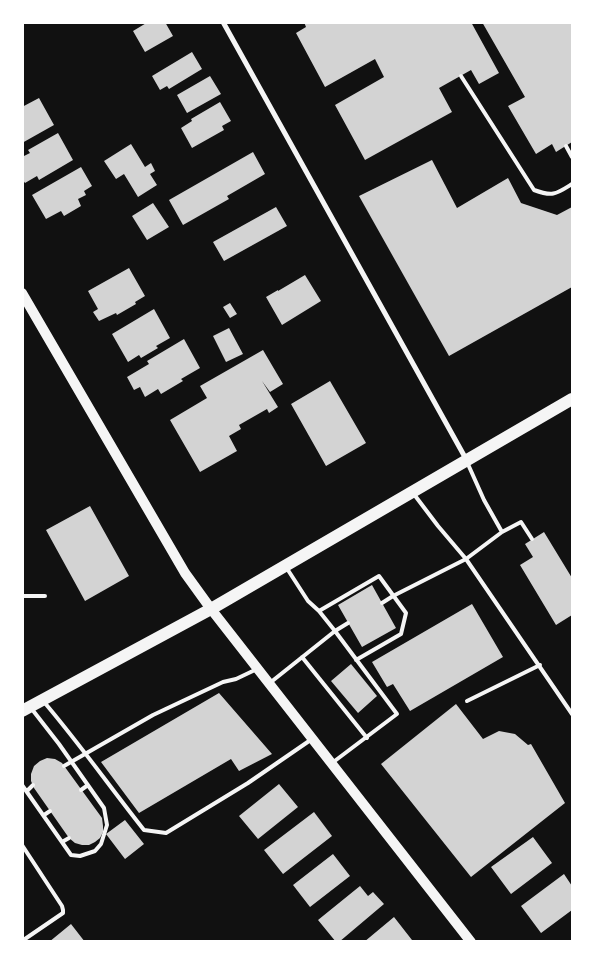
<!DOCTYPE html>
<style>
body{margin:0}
#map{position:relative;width:595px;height:964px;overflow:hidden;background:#111;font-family:"PT Sans Narrow",sans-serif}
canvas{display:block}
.frame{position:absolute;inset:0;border:24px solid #fff;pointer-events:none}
</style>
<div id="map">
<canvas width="595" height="964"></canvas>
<div class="frame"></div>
</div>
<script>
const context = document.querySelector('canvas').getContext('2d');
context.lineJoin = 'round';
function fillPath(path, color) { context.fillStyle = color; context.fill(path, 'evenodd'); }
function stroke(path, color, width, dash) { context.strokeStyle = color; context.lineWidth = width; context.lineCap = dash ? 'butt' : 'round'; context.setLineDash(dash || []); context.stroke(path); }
fillPath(new Path2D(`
 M148 22H165L173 36 145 52 133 31Z
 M304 22H471L499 73 479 84 471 70 439 88 452 112 365 160 335 105 384 77 375 59 325 87 296 33 306 27Z
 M482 22H572V142L556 152 552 144 536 154 508 106 525 97Z
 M192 52 202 69 169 89 167 86 160 90 152 76Z
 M210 76 221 94 187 113 177 95Z
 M39 98 54 125 22 143V107Z
 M220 102 231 121 222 126 224 130 192 148 181 128 192 121 191 119Z
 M58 133 73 160 39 180 37 176 25 183 22 179V157L30 153 28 150Z
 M131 144 145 167 151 163 155 171 150 174 157 185 138 197 124 174 116 179 104 161Z
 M253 152 265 174 227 196 229 199 183 225 169 200Z
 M432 160 457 208 508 178 521 203 557 215 572 207V287L449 356 359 196Z
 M81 167 92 186 84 191 86 195 78 199 81 206 64 216 61 211 46 219 32 195Z
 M153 203 169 227 147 240 132 216Z
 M276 207 287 226 224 261 213 242Z
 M129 268 145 296 135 302 136 304 117 315 116 313 99 321 93 312 98 309 88 291Z
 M305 275 321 301 282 325 266 297 278 290V291Z
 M230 303 237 314 230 318 223 307Z
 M154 309 170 338 156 346 158 348 141 358 139 355 128 362 112 334Z
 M229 328 243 354 226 362 213 336Z
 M184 339 200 368 181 379 183 381 161 394 158 389 145 397 140 387 134 390 127 377 149 364 147 361Z
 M263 350 283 384 270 392 262 381 278 407 269 413 267 409 239 425 241 429 229 436 237 451 200 472 170 420 207 398 200 386Z
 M330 381 366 443 326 466 291 404Z
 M90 506 129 576 85 601 46 530Z
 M544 532 572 578V615L556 625 520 565 533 557 525 544Z
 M372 585 396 628 362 647 338 605Z
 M472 604 503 657 410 711 393 684 387 687 372 662Z
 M351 664 377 696 358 713 331 681Z
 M219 693 272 754 239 771 231 759 139 813 101 762Z
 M456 704 483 739 499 731 515 734 528 745 531 744 565 803 471 877 381 764Z
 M47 758 55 759 62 763 102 818 103 826V832L100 838 95 842 89 845H82L75 843 69 838 34 788 31 781V774L34 766 40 761Z
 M279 784 298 807 258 839 239 816Z
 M314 812 332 836 283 874 264 850Z
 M125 820 144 844 125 859 106 834Z
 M533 837 552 863 511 894 491 867Z
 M333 854 350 876 310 907 293 885Z
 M564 874 572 886V910L541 933 521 906Z
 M360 886 368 896 373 892 384 904 339 942H336L318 920Z
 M394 917 412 940 410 942H364Z
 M71 924 85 942H49Z`), '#d3d3d3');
stroke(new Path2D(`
 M461 76 534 190C553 197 556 194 572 184
 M566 146 572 157
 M413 493 438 526 466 559 572 714
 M502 532 521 522 532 539
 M286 567 308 601 319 611 335 631 397 714 332 763
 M22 596H45
 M382 603 393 596 466 559 502 532 484 500 467 462
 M319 611 379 576 406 613 401 634 356 660
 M302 657 367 738
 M271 682 335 631 348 623
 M467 701 540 665
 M44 702C79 743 110 787 144 830L166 833 248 783 312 739
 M64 766 153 715 223 682 236 679 257 669
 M22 785 71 855 80 856 95 851 101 844 107 825 104 808 59 744 31 708
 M81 790 88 785
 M27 791 33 785
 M44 815 50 811
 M62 842 69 838
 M22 845 62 906 63 910V913L22 941`), '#f5f5f5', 4);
stroke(new Path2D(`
 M223 22 466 459`), '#f5f5f5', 5);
stroke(new Path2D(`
 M22 293 185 573 211 609 471 942`), '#f5f5f5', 10);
stroke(new Path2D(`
 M22 711 211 609 572 399`), '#f5f5f5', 12);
</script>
